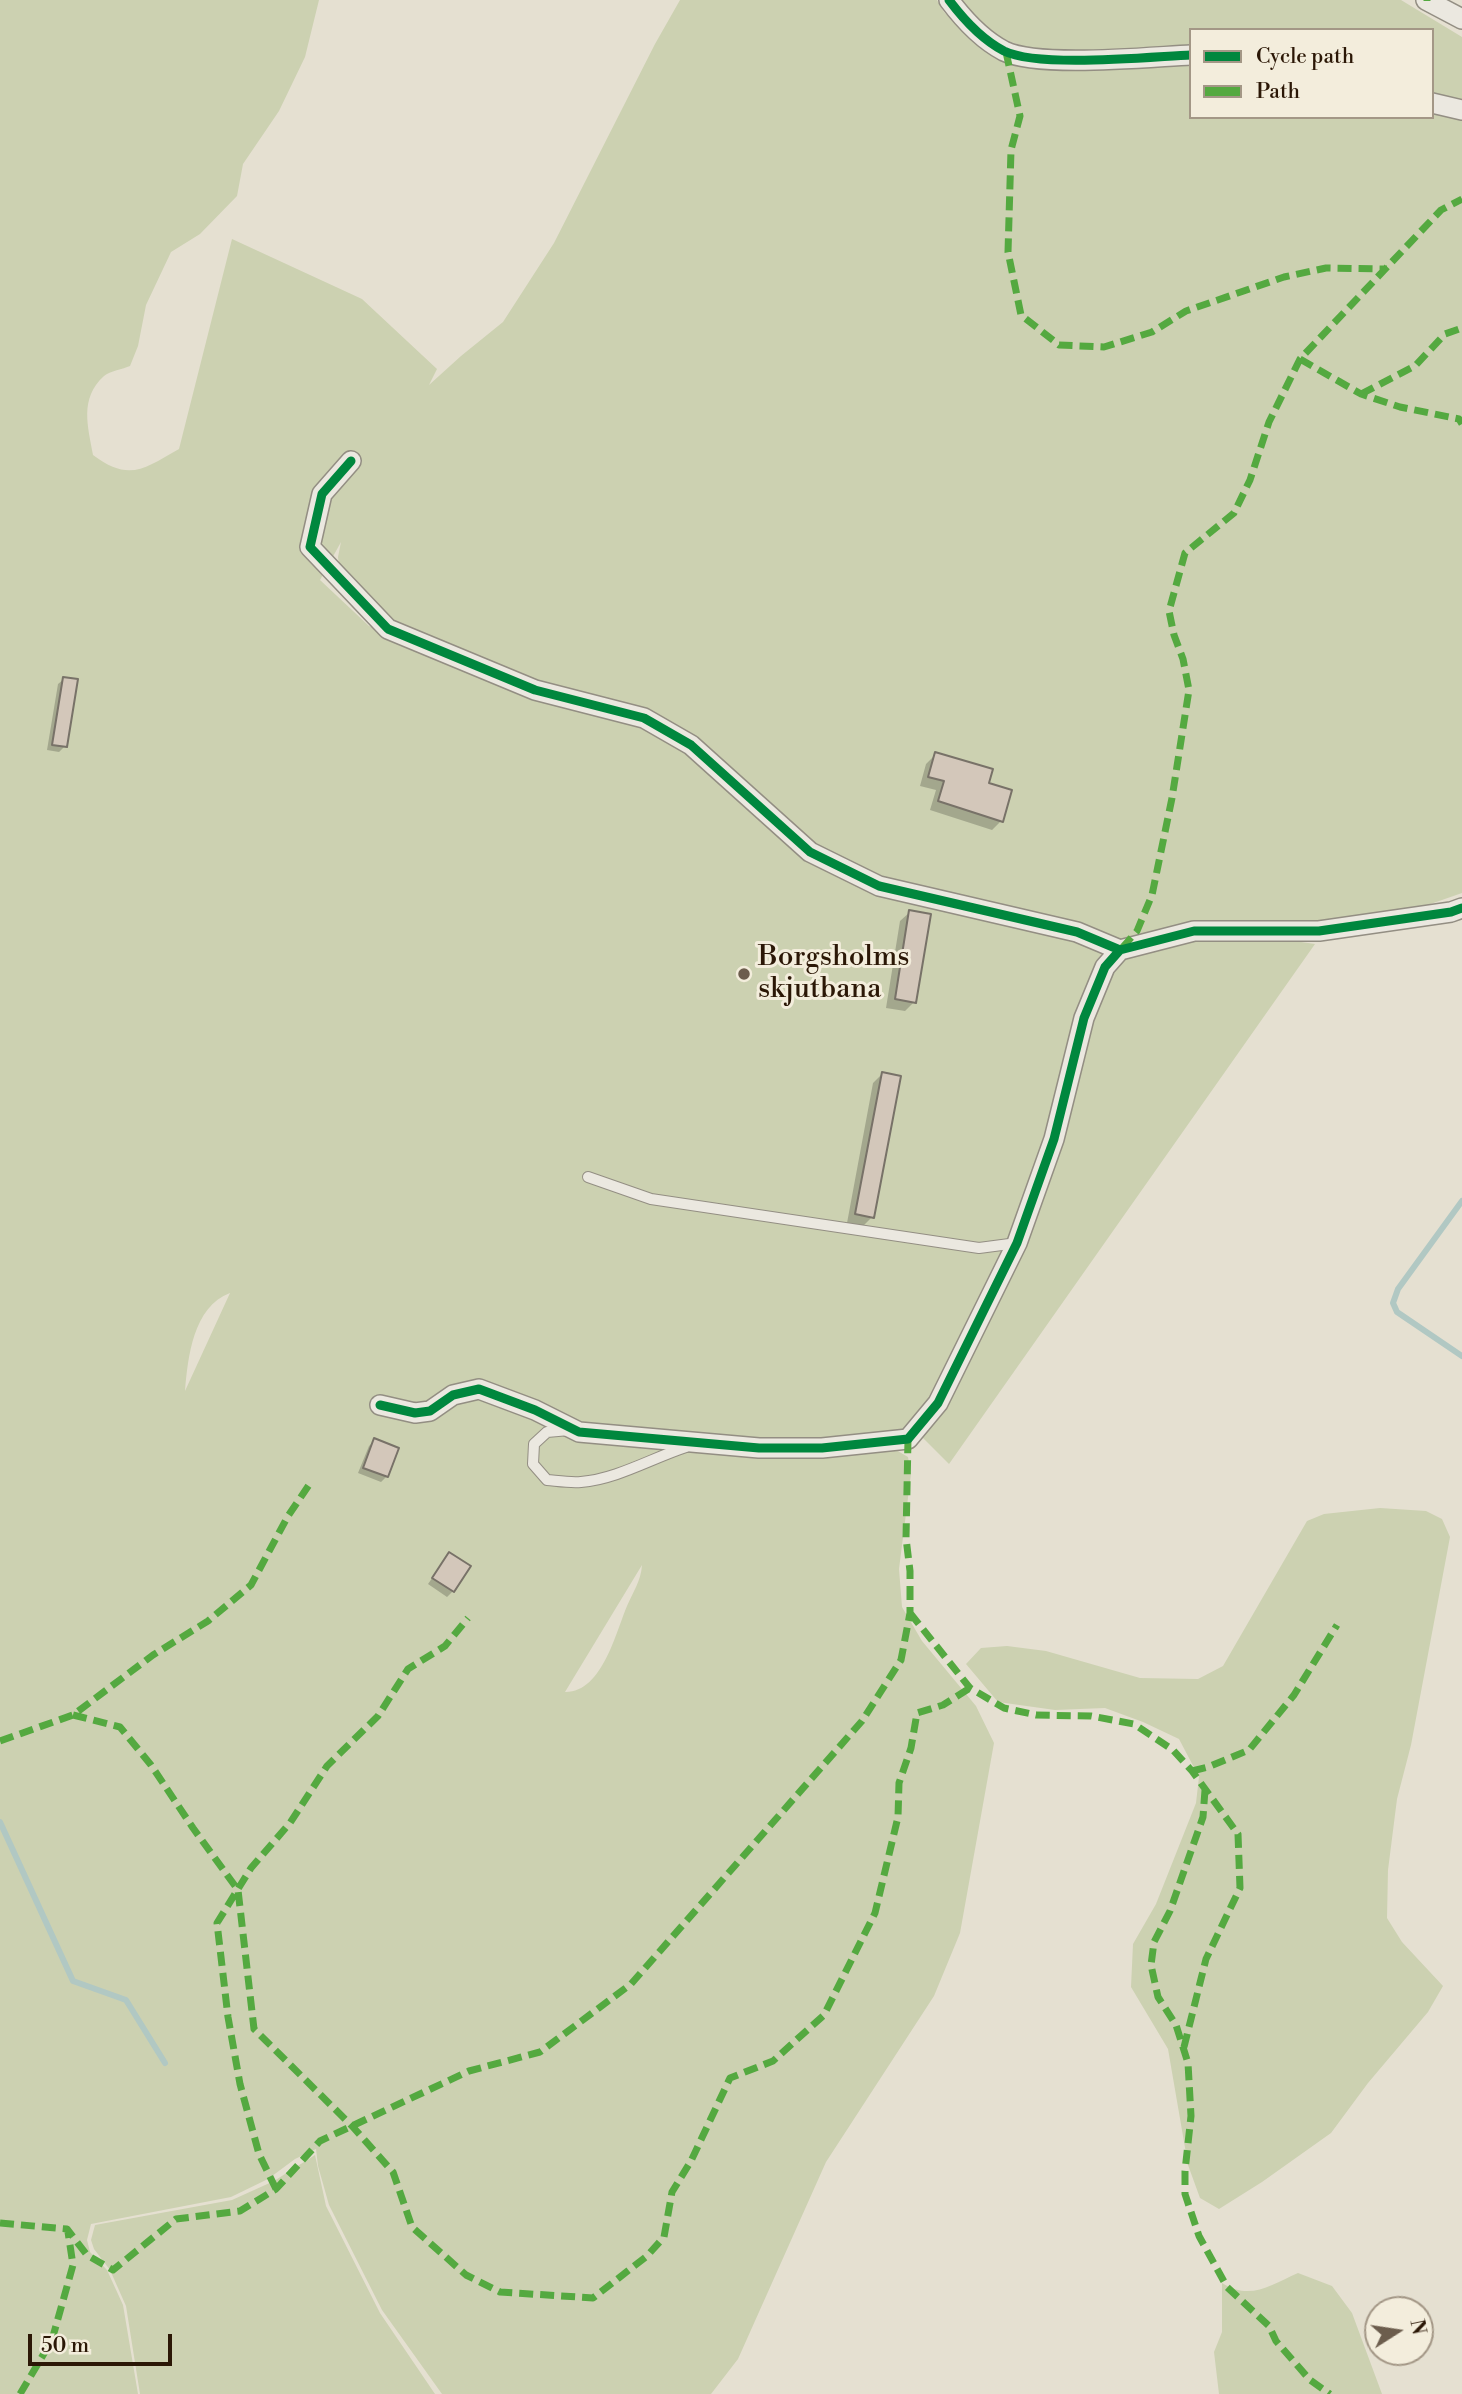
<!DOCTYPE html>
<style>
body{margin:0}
#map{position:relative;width:1462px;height:2394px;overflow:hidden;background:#e5e0d1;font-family:"Libre Bodoni",serif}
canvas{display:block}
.legend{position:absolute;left:1189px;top:28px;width:245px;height:91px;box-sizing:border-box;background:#f3eddc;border:2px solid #a39786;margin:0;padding:9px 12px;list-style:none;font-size:21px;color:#2b1706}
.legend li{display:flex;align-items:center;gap:14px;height:35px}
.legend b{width:35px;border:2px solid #a39786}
.north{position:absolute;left:1364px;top:2296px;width:70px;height:70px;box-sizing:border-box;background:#f3eddc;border:2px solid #a39786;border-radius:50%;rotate:78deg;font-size:19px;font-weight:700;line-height:28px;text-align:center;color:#2b1706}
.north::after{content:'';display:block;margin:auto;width:24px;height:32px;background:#6c5d4d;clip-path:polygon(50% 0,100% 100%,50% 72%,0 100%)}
.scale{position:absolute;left:28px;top:2334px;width:144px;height:32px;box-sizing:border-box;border:4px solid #2b1706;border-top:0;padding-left:9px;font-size:21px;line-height:24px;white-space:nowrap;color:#2b1706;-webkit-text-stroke:5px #f3eddc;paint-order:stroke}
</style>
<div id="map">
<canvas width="1462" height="2394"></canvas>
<ul class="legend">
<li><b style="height:9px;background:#00873e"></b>Cycle path</li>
<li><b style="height:9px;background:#54a940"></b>Path</li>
</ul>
<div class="north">N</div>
<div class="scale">50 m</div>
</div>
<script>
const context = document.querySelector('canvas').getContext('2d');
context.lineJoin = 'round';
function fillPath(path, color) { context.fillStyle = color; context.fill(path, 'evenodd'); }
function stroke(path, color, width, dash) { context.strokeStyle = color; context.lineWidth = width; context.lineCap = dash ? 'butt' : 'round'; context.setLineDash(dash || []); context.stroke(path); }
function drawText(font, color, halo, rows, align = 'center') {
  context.font = font + ' "Libre Bodoni",serif'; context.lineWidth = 6; context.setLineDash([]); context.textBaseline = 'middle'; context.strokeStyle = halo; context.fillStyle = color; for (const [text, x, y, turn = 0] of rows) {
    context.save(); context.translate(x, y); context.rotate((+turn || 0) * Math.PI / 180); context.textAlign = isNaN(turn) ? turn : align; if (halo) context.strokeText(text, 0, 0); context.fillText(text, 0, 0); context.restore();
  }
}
fillPath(new Path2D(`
 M0 0H319L305 57 279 111 243 164 237 196 200 234 171 252 146 305 138 346 130 366C123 369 110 371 104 376 79 399 88 426 93 455 129 482 144 469 179 449L232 239 362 299 437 369 429 385 461 356 503 322 554 243 655 44 680 0H937L944 12 975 44 1015 61H1191V117H1432V109L1462 115V893L1399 915 1323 932 1301 942 1315 944 949 1464 919 1434 894 1435 896 1450 908 1457 911 1474 899 1569 902 1607 922 1641 976 1706 994 1743 960 1933 934 1996 826 2162 738 2359 711 2394H442L382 2310 329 2205 318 2166 316 2149 295 2159 268 2179 231 2197 91 2224 87 2240 90 2252 107 2270 123 2305 138 2394H0ZM341 542 338 557 342 588 387 631 369 626 320 580ZM230 1293 185 1391C188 1357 193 1307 230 1293ZM642 1565C641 1581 633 1592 627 1606 616 1632 602 1693 565 1692Z
 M960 0H1401L1462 37V103L1432 96V30H1191V45L1187 46C1134 49 1051 61 1004 39 986 31 971 16 960 0Z
 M1380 1508 1426 1511 1442 1519 1450 1537 1411 1745 1397 1799 1388 1870 1387 1918 1402 1942 1443 1986 1428 2012 1368 2083 1331 2133 1262 2182 1219 2209 1200 2198 1188 2165 1168 2049 1131 1987 1133 1944 1156 1904 1196 1803 1199 1777 1179 1739 1143 1722 1105 1708 1055 1710 998 1702 966 1664 981 1648 1007 1646 1046 1651 1140 1678 1198 1679 1223 1666 1307 1521 1324 1514Z
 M315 2155 326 2206 380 2313 435 2394H140L126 2306 110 2270 94 2249 91 2240 95 2225 232 2200 274 2181Z
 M1298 2273 1332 2286 1352 2313 1382 2394H1219L1214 2352 1222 2332V2283C1250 2301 1271 2285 1298 2273Z`), '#ccd1b1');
fillPath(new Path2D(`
 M64 679 65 746 59 752 47 750 58 684Z
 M936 754 986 784 1001 821 992 830 930 810 936 790 920 786 926 764Z
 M910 912 914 1002 905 1011 886 1008 900 921Z
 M882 1074 872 1217 863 1226 847 1223 873 1083Z
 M374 1441 387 1476 381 1482 358 1473 369 1446Z
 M449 1554 453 1591 447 1597 428 1584Z`), '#0003');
stroke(new Path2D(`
 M1462 1201 1398 1289 1393 1303 1397 1312 1462 1356
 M0 1822 73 1981 126 2000 165 2063`), '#b1c8c3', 6);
const building = new Path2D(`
 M63 677 78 679 67 747 52 745Z
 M935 752 993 769 989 783 1012 790 1003 822 938 801 944 781 928 777Z
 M909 910 931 914 916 1003 895 999Z
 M882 1072 901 1076 874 1218 855 1214Z
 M374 1438 399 1448 388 1477 363 1468Z
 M449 1552 471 1566 454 1592 432 1578Z`);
fillPath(building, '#d3c7ba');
stroke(building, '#787268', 2);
const lane = new Path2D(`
 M588 1177 651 1199 979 1248 1017 1243
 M569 1430 547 1432 534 1444 533 1464 547 1480C558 1481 570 1483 581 1482 617 1479 652 1458 686 1447`);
const street = new Path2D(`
 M949 0C964 20 981 39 1004 51 1039 68 1148 57 1191 55
 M1426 0 1462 19
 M1432 103 1462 110
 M351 461 322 494 310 547 388 629 535 690 644 718 691 745 810 852 879 886 1077 932 1120 950
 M380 1405 415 1413 430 1411 453 1395 479 1389 535 1410 579 1432 759 1448H822L908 1439 938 1403 1017 1243 1054 1139 1084 1018 1105 967 1120 950 1194 931H1319L1451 912 1462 908`);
stroke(lane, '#938e83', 12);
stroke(street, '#938e83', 22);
stroke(lane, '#ebe8e0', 10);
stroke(street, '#ebe8e0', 19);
stroke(new Path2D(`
 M1427 1V0
 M1006 52 1020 116 1011 150 1008 252 1021 315 1059 345 1104 347 1152 332 1186 311 1284 277 1326 268 1387 269
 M1300 359 1361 394 1400 407 1459 419 1462 424
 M1361 394 1415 366 1445 334 1462 328
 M1122 948 1137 931 1152 895 1172 798 1189 690 1183 659 1174 635 1169 611 1185 553 1234 513 1250 480 1269 422 1300 359 1441 210 1462 199
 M910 1613 970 1688 1004 1708 1036 1715 1091 1716 1134 1724 1173 1750 1192 1771 1238 1834 1240 1888 1206 1959 1184 2047
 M73 1715 120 1727 151 1765 193 1828 238 1890 254 2029 352 2126 393 2172 412 2227 466 2275 500 2292 593 2298 647 2256 664 2237 672 2192 691 2161 730 2078 773 2061 824 2015 875 1913 898 1817 899 1783 911 1748 917 1713 943 1705 970 1688
 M0 1741 73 1715 153 1655 208 1621 251 1585 288 1516 311 1482
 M1192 1771 1208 1767 1249 1750 1294 1695 1337 1625
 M1205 1790 1203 1817 1170 1911 1154 1942 1151 1965 1158 1997 1176 2025 1188 2063 1191 2116 1185 2171V2194L1199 2236 1227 2287 1269 2326 1276 2341 1310 2380 1330 2394
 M276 2189 259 2154 240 2084 228 2017 217 1923 251 1868 290 1823 327 1766 378 1716 408 1669 445 1646 468 1618
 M0 2223 67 2229 87 2255 113 2270 176 2219 240 2211 276 2189 320 2141 469 2071 540 2052 631 1984 862 1721 901 1660 910 1613V1571L906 1538 908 1439
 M20 2394 52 2340 73 2265 68 2232`), '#54a940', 7, [14, 7]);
stroke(new Path2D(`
 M949 0C964 20 981 39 1004 51 1039 68 1148 57 1191 55
 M351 461 322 494 310 547 388 629 535 690 644 718 691 745 810 852 879 886 1077 932 1120 950
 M380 1405 415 1413 430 1411 453 1395 479 1389 535 1410 579 1432 759 1448H822L908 1439 938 1403 1017 1243 1054 1139 1084 1018 1105 967 1120 950 1194 931H1319L1451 912 1462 908`), '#00873e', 9);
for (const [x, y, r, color] of [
 [744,974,7,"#6c5d4d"]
]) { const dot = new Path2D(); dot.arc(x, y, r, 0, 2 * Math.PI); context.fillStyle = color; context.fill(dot); stroke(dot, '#f3eddc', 2.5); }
drawText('28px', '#2b1706', '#f3eddc', [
 ["Borgsholms",758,958],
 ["skjutbana",758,990]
], 'left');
</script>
